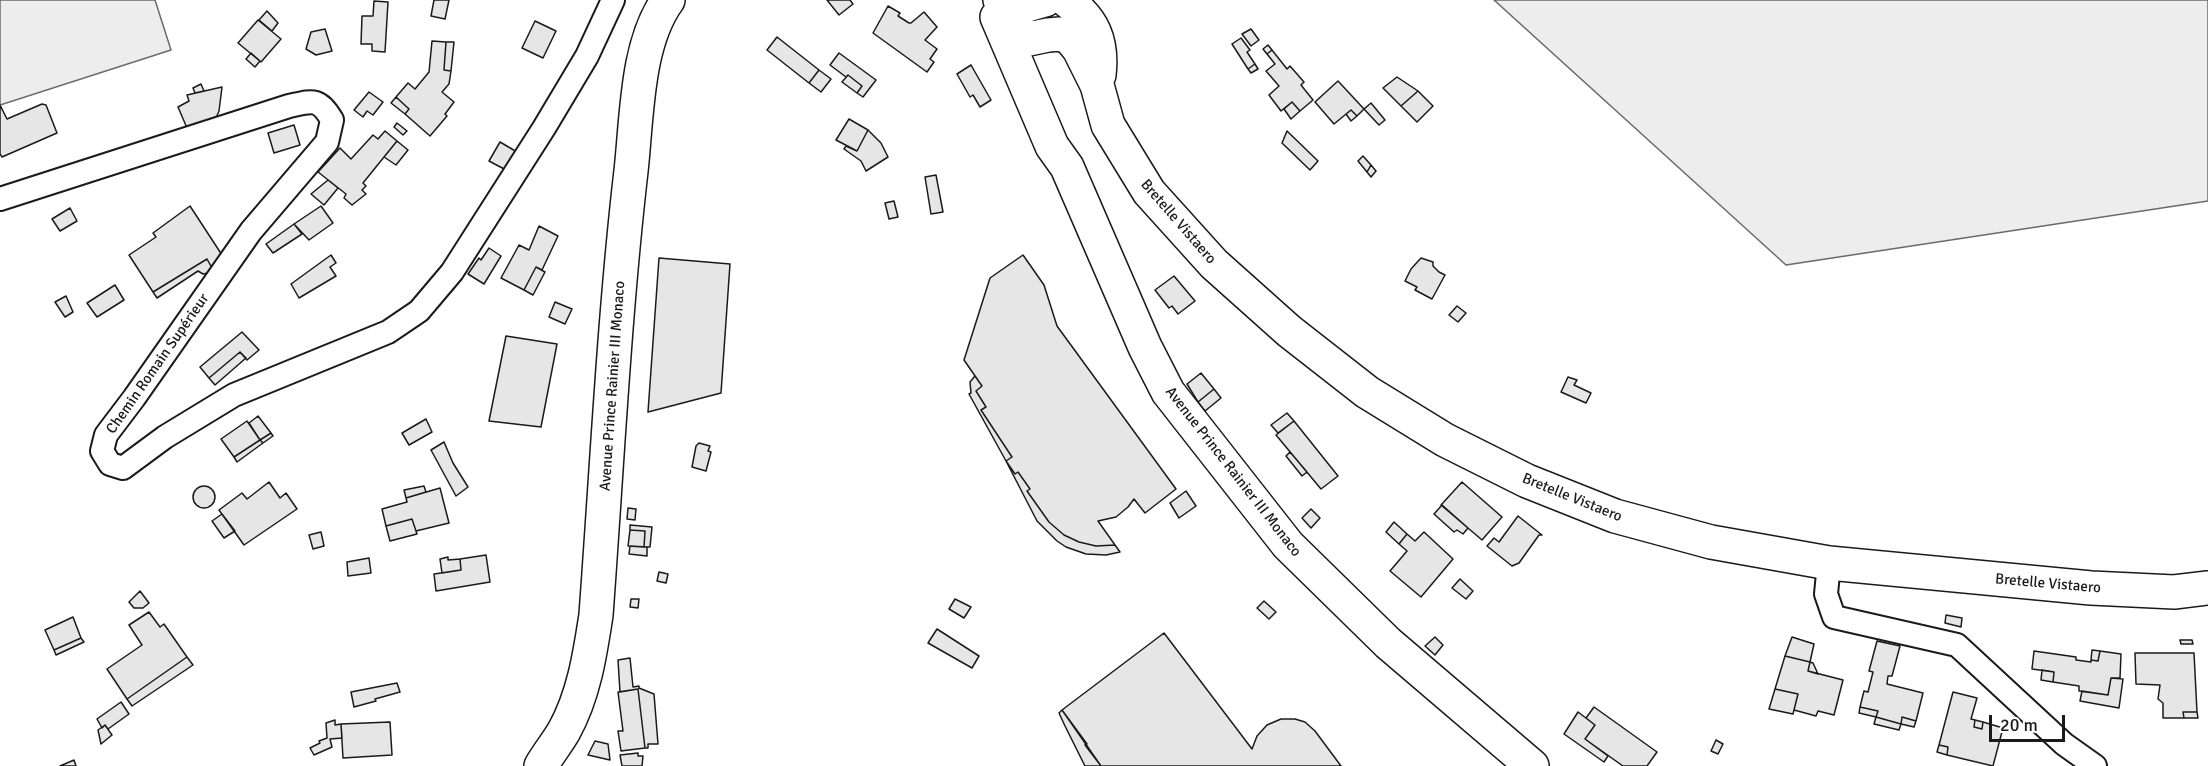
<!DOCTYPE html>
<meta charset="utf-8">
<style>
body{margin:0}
#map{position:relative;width:2208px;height:766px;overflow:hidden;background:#fff;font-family:Signika,sans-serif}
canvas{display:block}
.scale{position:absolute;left:1989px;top:715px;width:76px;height:27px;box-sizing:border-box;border:3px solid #1a1a1a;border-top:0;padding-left:8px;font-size:18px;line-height:21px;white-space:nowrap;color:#1a1a1a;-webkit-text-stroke:4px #fff;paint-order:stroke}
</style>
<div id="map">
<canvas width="2208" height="766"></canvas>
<div class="scale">20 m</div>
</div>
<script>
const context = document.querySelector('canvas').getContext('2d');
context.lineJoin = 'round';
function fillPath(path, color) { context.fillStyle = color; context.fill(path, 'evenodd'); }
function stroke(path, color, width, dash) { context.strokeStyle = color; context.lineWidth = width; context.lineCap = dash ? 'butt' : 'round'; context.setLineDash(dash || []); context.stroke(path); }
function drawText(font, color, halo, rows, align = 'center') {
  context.font = font + ' Signika,sans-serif'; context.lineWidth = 4.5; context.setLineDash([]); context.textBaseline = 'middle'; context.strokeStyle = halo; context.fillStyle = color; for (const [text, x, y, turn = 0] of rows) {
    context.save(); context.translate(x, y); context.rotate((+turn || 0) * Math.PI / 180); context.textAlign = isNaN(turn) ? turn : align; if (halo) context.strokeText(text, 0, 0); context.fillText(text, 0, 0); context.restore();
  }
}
const built = new Path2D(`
 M0 0H155L171 50 0 105Z
 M1494 0H2208V201L1786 265Z`);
fillPath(built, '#ededed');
stroke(built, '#6a6a6a', 1.5);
const building = new Path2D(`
 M434 0H449L445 19 431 16Z
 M827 0H850L853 4 839 15Z
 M374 1 388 2 385 52 372 51V44H361L362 16H373Z
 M888 6 900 13 898 16 909 23H911L924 12 937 27 925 40 937 49 930 59 934 62 927 72 873 33Z
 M267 11 278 23 272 31 259 20Z
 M258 20 281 39 261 62 238 43Z
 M535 21 556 31 543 58 522 48Z
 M325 29 332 51 316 55 306 49 311 32Z
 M1251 29 1259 40 1251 46 1242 34Z
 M777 37 819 70 809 83 767 50Z
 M1241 38 1250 50 1247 52 1255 64 1248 69 1232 44Z
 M432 41 446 42 444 70 451 71 449 84 442 92 454 102 445 114 447 116 430 136 405 114 409 109 396 97 408 83 415 89 429 72Z
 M446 42H454L451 71 444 70Z
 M1268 45 1272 50 1267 54 1263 49Z
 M1272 50 1287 69 1290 66 1304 82 1301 85 1313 100 1300 111 1292 102 1281 111 1269 95 1279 86 1266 71 1275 64 1267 54Z
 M251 53 260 61 255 67 246 59Z
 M839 53 876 80 863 97 857 93 862 86 848 75 846 77 830 65Z
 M1255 64 1258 69 1251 73 1248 69Z
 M971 65 991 100 980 107 973 95 970 97 957 74Z
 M819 70 831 79 821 92 809 83Z
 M848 75 862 86 857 93 842 82Z
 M1397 77 1418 91 1401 106 1383 88Z
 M1338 81 1364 109 1357 116 1351 110 1334 124 1315 102Z
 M201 84 204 91 195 93 193 88Z
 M222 87 219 111 216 118 187 128 178 107 189 101 187 95Z
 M1418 91 1433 106 1417 122 1401 106Z
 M369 92 383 102 373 115 367 111 363 117 354 110Z
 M396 97 409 109 405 114 391 103Z
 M1292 102 1300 111 1291 119 1284 109Z
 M1371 103 1385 120 1379 125 1364 109Z
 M42 104 46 105 57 133 2 157 0 154V105L7 119Z
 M1351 110 1357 116 1351 121 1346 114Z
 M849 119 868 130 857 151 836 140Z
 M397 123 407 131 403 135 394 127Z
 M294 125 300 145 274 153 268 133Z
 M868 130 881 143 888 157 866 171 861 161 844 149 846 146 857 151Z
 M385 131 397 141 363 183 366 186 362 190 366 194 352 205 344 198 346 194 318 172 340 148 351 159 373 135 378 139Z
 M1287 131 1318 161 1310 170 1282 143Z
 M397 141 408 150 396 165 384 157Z
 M500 142 517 152 506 170 489 161Z
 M1363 156 1371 165 1367 172 1358 161Z
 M1371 165 1376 171 1371 177 1367 172Z
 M936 175 943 212 931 214 925 177Z
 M328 180 338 188 324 205 311 194Z
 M894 201 898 217 889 219 885 203Z
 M190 206 222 255 212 268 207 259 153 292 129 255 156 237 153 233Z
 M321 206 333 223 309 240 294 224Z
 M70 208 77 221 60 231 52 219Z
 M294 224 302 234 273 253 266 244Z
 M539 226 558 236 542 270 536 267 524 290 501 278 519 245 529 250Z
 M489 248 501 256 484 284 468 274 479 258 481 260Z
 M331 255 336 263 330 267 336 276 299 298 291 284Z
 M1023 255 1044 285 1057 326 1176 489 1145 513 1134 499 1128 507 1116 517 1098 521 1115 545 1096 546 1079 542 1064 535 1049 522 1027 491 1030 489 1018 472 1015 474 1006 461 1012 457 981 410 986 407 976 391 982 386 964 360 990 278Z
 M659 258 730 264 721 393 648 412Z
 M1421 258 1433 262V266L1439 272 1445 275 1432 299 1415 290 1417 287 1405 281 1411 269Z
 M207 259 212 268 208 273 203 274 198 271 157 298 153 292Z
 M536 267 545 272 533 295 524 290Z
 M1174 276 1195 301 1178 314 1172 306 1169 308 1155 290Z
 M115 285 124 300 97 317 87 303Z
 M66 296 73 312 65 317 55 302Z
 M555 302 572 309 565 324 549 317Z
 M1457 306 1466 313 1458 322 1449 315Z
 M242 332 259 350 247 360 240 352 209 378 200 367Z
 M506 336 557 344 541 427 489 421Z
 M240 352 246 358 215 385 209 378Z
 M1201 373 1214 389 1198 402 1187 384Z
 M975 376 982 386 976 391 986 407 981 410 1012 457 1006 461 969 394 971 393 970 382Z
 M1568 377 1577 380 1574 385 1591 393 1586 403 1561 392Z
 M1214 389 1221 398 1205 411 1198 402Z
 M1287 413 1294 421 1278 433 1271 425Z
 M258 416 271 433 260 440 249 423Z
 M426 419 432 432 409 445 402 433Z
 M247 421 260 440 234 457 221 439Z
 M1294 421 1338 476 1321 489 1276 435Z
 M271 433 273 436 263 443 260 440Z
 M260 440 263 443 237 462 234 457Z
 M444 442 453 463 468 487 456 496 431 450Z
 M699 443 710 446 708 451 711 452 706 471 692 467 696 446Z
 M1290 452 1307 472 1302 476 1286 456Z
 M1006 461 1015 474 1018 472 1030 489 1027 491 1049 522 1064 535 1079 542 1096 546 1115 545 1120 552 1106 555 1086 554 1066 547 1057 541 1037 521Z
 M269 482 280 498 286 493 297 509 244 545 219 510 242 493 247 499Z
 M1462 482 1502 517 1482 540 1441 505Z
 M424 486 426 492 406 498 404 490Z
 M193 497a11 11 0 1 1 22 0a11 11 0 1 1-22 0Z
 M440 488 449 523 416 531 412 519 386 526 382 509 407 502 406 498Z
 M1186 491 1196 506 1179 518 1170 503Z
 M1442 505 1468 528 1463 534 1457 530 1454 532 1434 514Z
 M628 508 636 509 635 520 627 519Z
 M1311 509 1320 518 1311 528 1302 518Z
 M222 514 235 531 224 538 212 521Z
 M1518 516 1542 535H1539L1519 563 1512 566 1487 546 1494 538 1499 542Z
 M412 519 417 534 390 541 386 526Z
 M1394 522 1407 534 1399 544 1386 532Z
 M630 525 652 527 650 547H644L645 531 630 530Z
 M630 530 645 531 644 547 628 546Z
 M321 532 324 546 313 549 309 535Z
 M1424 532 1453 559 1421 597 1390 571 1407 551 1399 544 1407 534 1415 541Z
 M630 546 647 547V556L629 554Z
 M486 555 490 582 436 591 434 574 461 570 460 559Z
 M448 557V560L460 559 461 570 442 573 440 559Z
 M369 558 371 573 348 576 347 562Z
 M659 572 668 574 666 583 657 581Z
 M1460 579 1473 591 1466 599 1452 588Z
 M140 591 149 603 143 608H134L129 602Z
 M631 599H639L638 608 630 607Z
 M955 599 971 607 964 618 949 609Z
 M1264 601 1276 612 1269 619 1257 608Z
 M149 612 160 627 164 624 187 657 127 699 107 669 142 645 129 625Z
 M1946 615 1962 618 1961 627 1945 623Z
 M73 617 81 638 54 650 45 630Z
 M937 629 979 656 972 668 928 643Z
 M1164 633 1252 749 1257 736 1267 725 1281 719H1295L1305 722 1315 731 1341 766H1101L1062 710Z
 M1435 637 1443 645 1435 655 1425 646Z
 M1792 637 1814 644 1810 662 1785 656Z
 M81 638 84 642 56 655 54 650Z
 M2180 640H2192L2193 644H2181Z
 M1877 641 1900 646 1892 676H1888L1887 684 1923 693 1916 721 1902 717 1901 724 1876 717 1878 711 1860 707 1864 691 1868 692 1873 672 1869 671Z
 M2092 650 2100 651 2098 661 2091 660Z
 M2034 651 2076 657V660L2091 662V660L2098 661 2100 651 2121 654 2120 678H2111L2108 695 2079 691V686L2053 682 2054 672 2032 669Z
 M2135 653H2194L2197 712H2183L2184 718H2163V703L2158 699 2160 685 2136 684Z
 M1785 656 1810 662 1808 671 1843 680 1834 715 1818 711 1816 716 1794 710 1798 694 1775 689Z
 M187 657 193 665 132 706 127 699Z
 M630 658 633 687 639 686V688L654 694 658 744H648V748H645L638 689 620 692 618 660Z
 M1810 662 1813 663 1818 674 1808 671Z
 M2042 670 2054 672 2053 682 2041 680Z
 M2111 678 2123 679 2119 708 2080 701 2082 691 2108 695Z
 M397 683 400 692 375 699 376 701 354 707 351 692Z
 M638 689 645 748 621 751 618 731H623L618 692Z
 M1775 689 1798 694 1793 714 1769 709Z
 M1953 692 1977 698 1971 719 1975 720 1974 727 1982 729 1983 722 2003 728 1993 766 1947 755 1948 747 1939 745Z
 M121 702 129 714 108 729 105 725 102 728 97 719Z
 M1594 707 1657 752 1647 766H1623L1585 739 1595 725 1586 718Z
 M1860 707 1878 711 1876 717 1859 713Z
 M1062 710 1087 744 1085 745 1101 766H1085L1065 726 1059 713Z
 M1578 712 1595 725 1585 739 1608 756 1604 762 1564 734Z
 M2183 712H2197L2198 718H2184Z
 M1876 717 1901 724 1899 730 1874 724Z
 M1902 717 1916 721 1914 727 1901 724Z
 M335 720V725L341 724 342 738 330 739 332 747 314 755 310 748 320 743 319 741 327 738 326 723Z
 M1975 720 1983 722 1982 729 1974 727Z
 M390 722 392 755 343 758 341 724Z
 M105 725 112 735 101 744 98 730Z
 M1716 740 1723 744 1718 754 1711 751Z
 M595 741 608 744 610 760 588 755Z
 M1939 745 1948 747 1947 755 1937 752Z
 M638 753V756H643L642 766H622L620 755Z
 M74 760 76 766H60Z`);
fillPath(building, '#e6e6e6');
stroke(building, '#1a1a1a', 1.5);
const street = new Path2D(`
 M0 199 289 106C312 101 319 97 332 120L327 142 251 231 134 398 106 435 102 451 110 464 123 468 165 437 234 395 388 332 419 311 452 272 544 128 587 56 613 0
 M1829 563 1826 594 1834 617 1957 645 2064 744 2095 766`);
const primary = new Path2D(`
 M1000 0 1013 26 1029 39 1048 35 1060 34 1070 38 1079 49 1097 85 1108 125 1149 192 1214 264 1289 331 1367 392 1445 440 1527 481 1615 516 1711 542 1829 563 2091 588 2174 592 2208 588
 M1066 0C1093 19 1103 41 1099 75
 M997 17 1052 146 1067 167 1145 347 1168 392 1288 545 1388 643 1532 766
 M1006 37 1009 16 1017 8 1045 0
 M541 766C548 754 557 743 564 731 584 695 590 654 596 615 607 467 614 318 631 171 637 118 636 44 668 0`);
stroke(street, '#1a1a1a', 26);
stroke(primary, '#1a1a1a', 36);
stroke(street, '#fff', 22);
stroke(primary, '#fff', 33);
drawText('15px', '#1a1a1a', '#fff', [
 ["Bretelle Vistaero",1178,222,49],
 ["Chemin Romain Supérieur",158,364,-55],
 ["Avenue Prince Rainier III Monaco",613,386,-86],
 ["Avenue Prince Rainier III Monaco",1233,472,52],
 ["Bretelle Vistaero",1572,498,22],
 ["Bretelle Vistaero",2048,584,5]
]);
</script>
